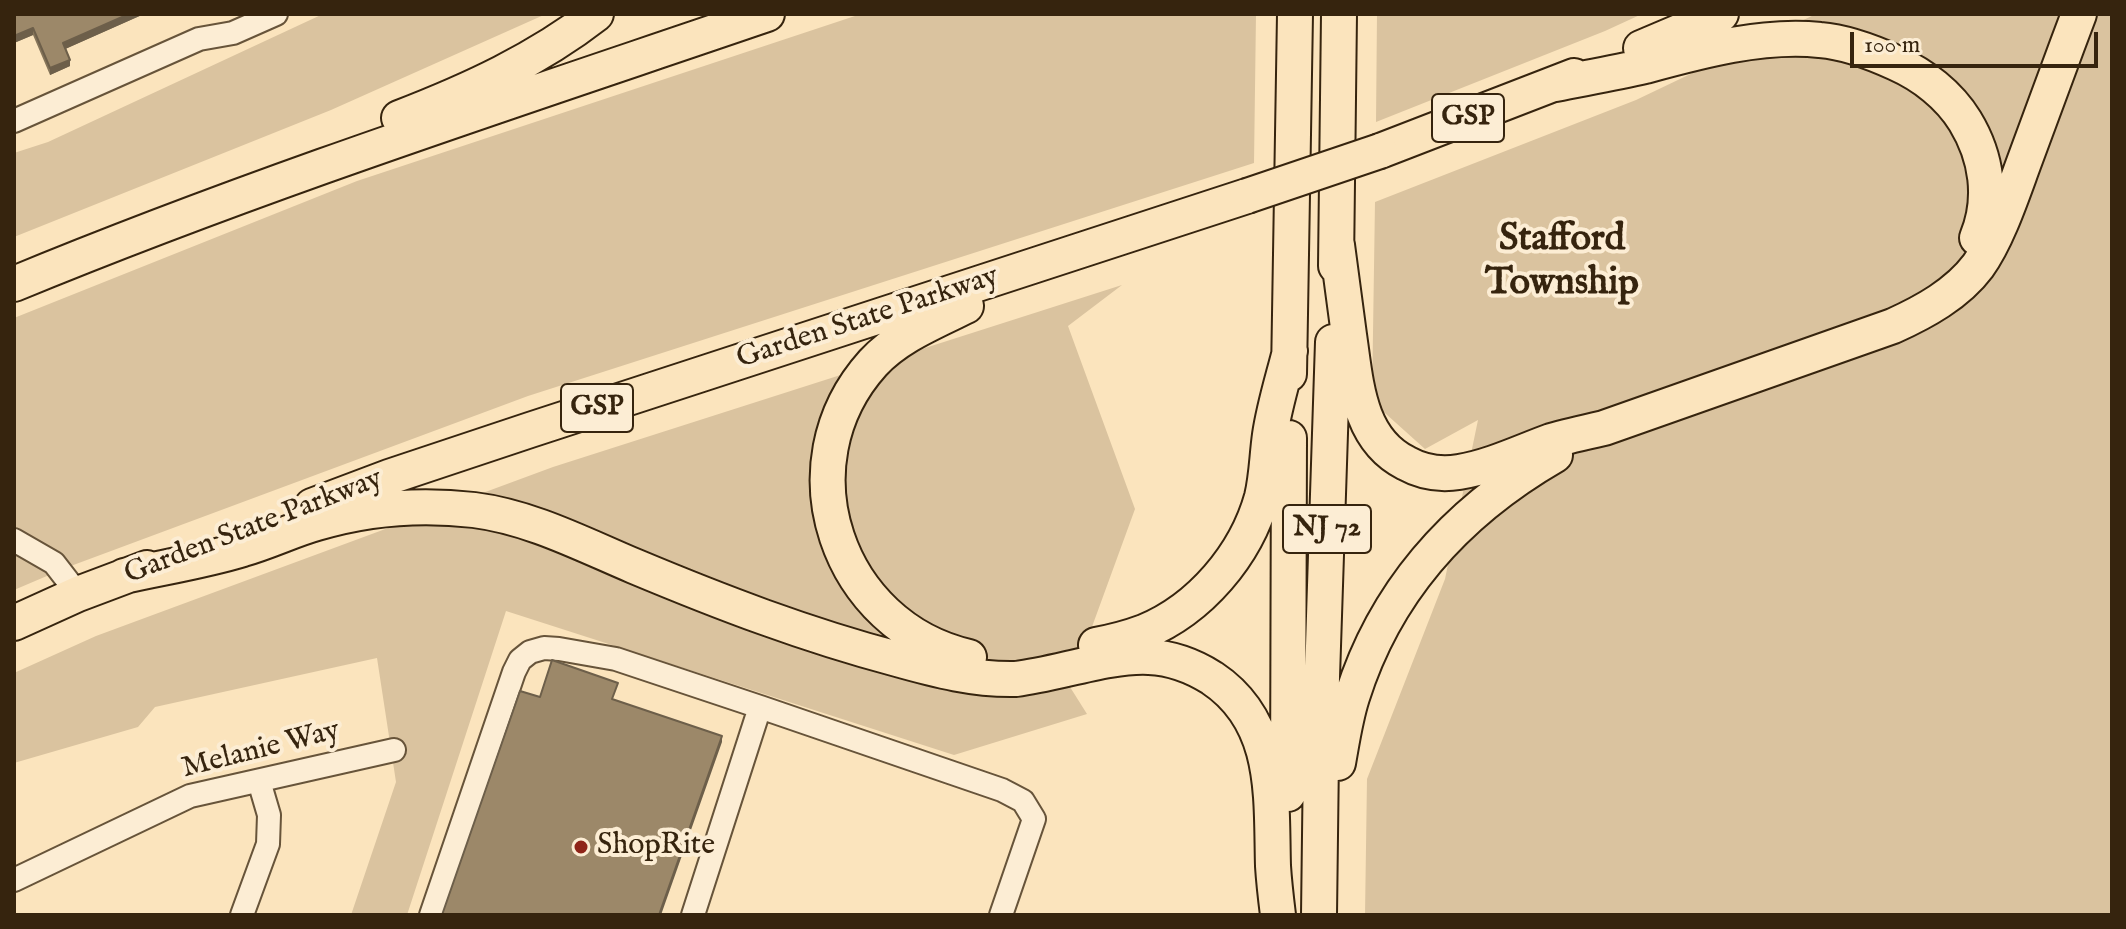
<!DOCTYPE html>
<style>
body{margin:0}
#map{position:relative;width:2126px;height:929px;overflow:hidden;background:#fbe4bd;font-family:"IM FELL English",serif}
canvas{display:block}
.frame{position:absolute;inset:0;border:16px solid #36240e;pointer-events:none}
.scale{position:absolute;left:1850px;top:32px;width:248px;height:36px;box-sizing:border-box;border:4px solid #36240e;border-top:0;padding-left:10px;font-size:24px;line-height:28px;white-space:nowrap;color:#36240e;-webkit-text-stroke:6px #fcedd4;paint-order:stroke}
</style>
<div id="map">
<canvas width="2126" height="929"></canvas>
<div class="frame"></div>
<div class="scale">100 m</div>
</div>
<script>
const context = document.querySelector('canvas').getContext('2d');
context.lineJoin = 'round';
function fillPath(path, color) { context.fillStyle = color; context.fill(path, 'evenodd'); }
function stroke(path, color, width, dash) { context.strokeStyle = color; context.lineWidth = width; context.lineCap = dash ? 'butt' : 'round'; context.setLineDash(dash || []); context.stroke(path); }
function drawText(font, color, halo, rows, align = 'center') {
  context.font = font + ' "IM FELL English",serif'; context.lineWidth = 8; context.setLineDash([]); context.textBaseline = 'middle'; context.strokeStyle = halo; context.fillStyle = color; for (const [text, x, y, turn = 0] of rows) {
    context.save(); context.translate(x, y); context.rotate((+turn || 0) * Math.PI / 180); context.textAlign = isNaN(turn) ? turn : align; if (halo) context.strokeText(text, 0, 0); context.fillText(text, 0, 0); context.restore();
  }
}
fillPath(new Path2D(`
 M323 14H546L331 110 14 237V153L48 142Z
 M861 14H1256L1254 163 528 396 68 567 14 590V318L357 181Z
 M1377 14H1642L1605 31 1376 122Z
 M1816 14H2112V915H1365L1367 779 1445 579 1478 420 1425 449 1376 405 1372 398 1375 202 1636 100Z
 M1122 285 1068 326 1135 509 1070 687 1087 714 954 755 506 611 407 915H351L396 782 377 658 155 707 138 727 14 763V673L96 636 553 467Z`), '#dac39f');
const minor = new Path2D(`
 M14 121 199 39 233 33 276 14
 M14 540 54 563 78 594
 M14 880 190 796 394 750
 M242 915 268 844 269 815 259 781
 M431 915 514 672 520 660 530 652 544 648 559 649 616 659 760 707
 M693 915 760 707 1002 790 1023 801 1034 819 1001 915`);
const highway = new Path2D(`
 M1641 48 1721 14
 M1555 84C1585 78 1615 73 1645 66 1700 51 1762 34 1820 40 1846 42 1872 52 1896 63 1923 75 1949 95 1965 121 1987 157 1993 199 1977 238
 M399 118C469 91 537 60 596 14
 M1380 151 1574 76
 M1337 245C1341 275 1345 305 1349 335 1356 382 1358 439 1406 463 1422 472 1440 475 1459 472 1490 467 1521 452 1551 441 1568 436 1586 432 1604 428L1893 326C1924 312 1957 294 1978 266 1997 240 2012 195 2023 165 2042 114 2060 64 2079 14
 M1336 266 1339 14
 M14 284C261 182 515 100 767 14
 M966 306C934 322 898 336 873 363 781 465 837 627 969 657
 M1289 374 1295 14
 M312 506 389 477 530 430 1247 196
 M124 576C164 567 204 561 243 549 268 542 292 530 317 523 367 508 422 504 474 510 530 517 582 544 634 566 720 602 806 635 897 659 936 670 975 680 1016 679 1058 674 1108 655 1149 657 1171 658 1193 666 1212 678 1278 722 1271 797 1273 866 1274 882 1276 899 1278 915
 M14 623 78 594 147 568
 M1096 645C1112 642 1128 638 1144 632 1200 609 1246 555 1262 497 1267 476 1267 456 1270 435 1274 407 1283 379 1290 351
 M1338 763C1342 741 1345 719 1352 697 1386 589 1458 511 1555 455
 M1288 794 1289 438
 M1319 915 1322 677 1333 342`);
stroke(minor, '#67543a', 26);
stroke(highway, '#36240e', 38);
stroke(minor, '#fcedd4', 22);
stroke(highway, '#fbe4bd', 34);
const highwayBridge = new Path2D(`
 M1247 196 1380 151`);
stroke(highwayBridge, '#36240e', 38, []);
stroke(highwayBridge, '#fbe4bd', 34);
fillPath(new Path2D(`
 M14 14H144L65 49 70 66 50 75 33 35 14 43Z`), '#86755a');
fillPath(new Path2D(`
 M129 14H144L63 50V43Z
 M33 28V35L14 43V36Z
 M70 60V66L50 75V68Z
 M722 736V742L661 915H659Z`), '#6d5f4a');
const building = new Path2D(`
 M14 14H129L63 43 70 60 50 68 33 28 14 36Z
 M552 660 618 683 612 699 722 736 659 915H442L520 691 540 697Z`);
fillPath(building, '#9c8869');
stroke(building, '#6d5f4a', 2);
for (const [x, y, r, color] of [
 [581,847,8,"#8f2418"]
]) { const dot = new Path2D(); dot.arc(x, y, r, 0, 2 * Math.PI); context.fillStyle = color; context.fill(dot); stroke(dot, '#fcedd4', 3); }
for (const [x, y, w] of [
 [1468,118,72],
 [597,408,72],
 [1327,529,88]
]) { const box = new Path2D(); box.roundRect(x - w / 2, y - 24, w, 48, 6); context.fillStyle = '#fcedd4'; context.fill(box); stroke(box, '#36240e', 2); }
drawText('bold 28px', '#36240e', null, [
 ["GSP",1468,118],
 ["GSP",597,408],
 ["NJ 72",1327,529]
]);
drawText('30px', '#36240e', '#fcedd4', [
 ["Garden State Parkway",868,319,-18],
 ["Garden State Parkway",254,528,-21],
 ["Melanie Way",261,751,-14]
]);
drawText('30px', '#36240e', '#fcedd4', [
 ["ShopRite",597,847]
], 'left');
drawText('bold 38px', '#36240e', '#fcedd4', [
 ["Stafford",1562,241],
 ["Township",1562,285]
]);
</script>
